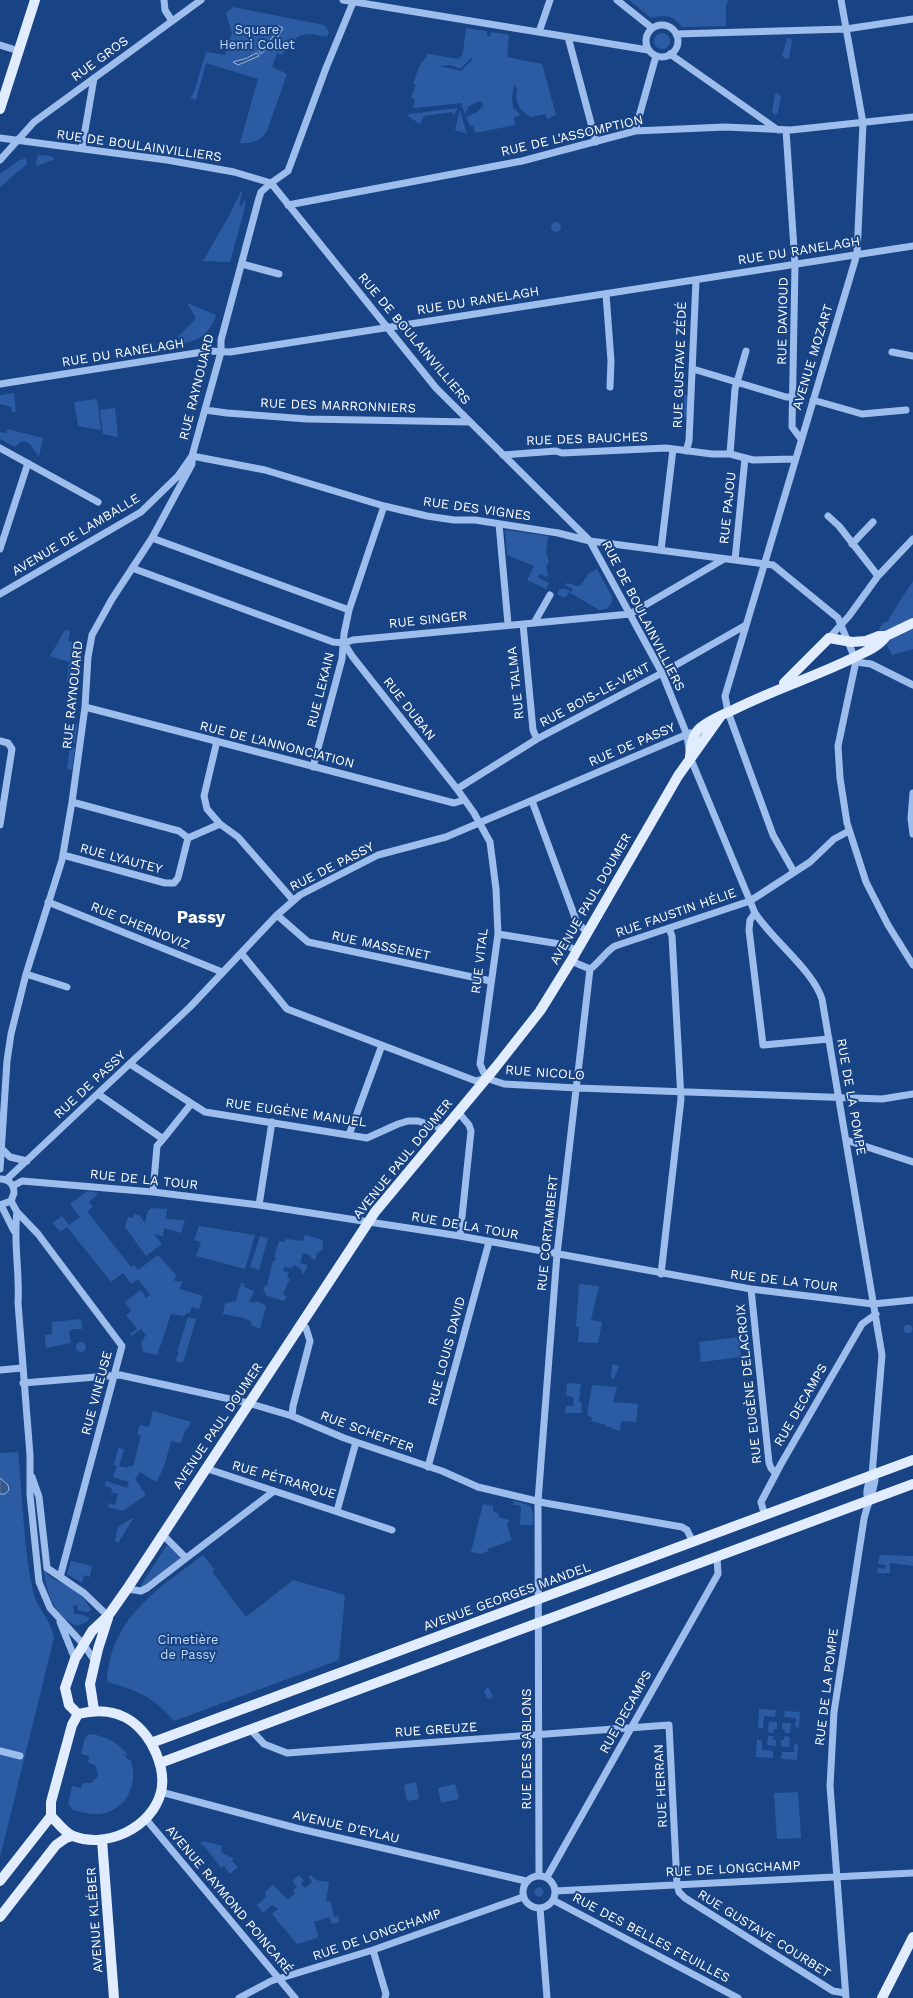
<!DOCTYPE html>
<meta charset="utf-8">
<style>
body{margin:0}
canvas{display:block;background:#184384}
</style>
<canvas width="913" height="1998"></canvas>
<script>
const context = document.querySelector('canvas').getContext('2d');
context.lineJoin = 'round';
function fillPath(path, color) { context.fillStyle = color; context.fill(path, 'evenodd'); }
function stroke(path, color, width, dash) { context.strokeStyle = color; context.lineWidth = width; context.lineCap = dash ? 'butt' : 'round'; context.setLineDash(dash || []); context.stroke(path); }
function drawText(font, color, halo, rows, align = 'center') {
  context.font = font + ' "Work Sans",sans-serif'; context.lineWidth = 4; context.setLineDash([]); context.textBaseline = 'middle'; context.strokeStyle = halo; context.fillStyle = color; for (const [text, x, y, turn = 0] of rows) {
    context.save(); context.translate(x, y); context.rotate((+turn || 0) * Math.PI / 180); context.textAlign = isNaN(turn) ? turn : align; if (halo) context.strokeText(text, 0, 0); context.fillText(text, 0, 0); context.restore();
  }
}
fillPath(new Path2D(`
 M629 0H728L726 6V26L682 27C673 15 666 14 651 18Z
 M233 7 324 25 329 32 327 37 312 34 301 35 289 43 282 55 277 53 272 67 287 74 267 131C261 141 251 144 240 143L258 79 206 63 196 100 190 98 194 92 206 52 225 55 232 33 226 13Z
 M466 28 486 31 488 37 490 36 491 32 509 35 507 57 542 64 556 115 547 119 545 114 531 117C519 110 514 102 517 89L514 85 512 99 513 108 521 115 514 118 515 125 475 133 473 125 470 126 466 117 477 112 484 105 480 101 469 106 465 114 461 103 416 108 413 107 415 99 411 97 416 85 413 84 419 67 428 54 459 59 463 53ZM471 58 472 60 461 71 438 66 451 65 460 69Z
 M654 41a8 8 0 1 1 16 0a8 8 0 1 1-16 0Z
 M787 38H790L792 41 789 58 786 59 782 56Z
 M778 93 781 97 778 113 775 115 772 112 775 94Z
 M458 108 454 115 452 112 424 116 420 124 408 116 409 114Z
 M460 110 467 134 455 130Z
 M38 155 51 156 55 159 37 166 36 163Z
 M26 158 27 164 0 187V174L18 161Z
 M241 191 242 193 239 205 242 206 245 198V207L230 262 203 261 229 216Z
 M551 227a5 5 0 1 1 10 0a5 5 0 1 1-10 0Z
 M187 303 216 315C210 334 199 341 180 344L178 336 188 327 196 318Z
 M14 393 16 412 11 411 12 407 0 404V395Z
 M684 395 689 396 688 417H684Z
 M97 399 101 430 78 426 74 402Z
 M115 408 118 437 103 434 100 410Z
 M7 429 43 438 39 456C32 450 28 432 15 447L0 439V432L6 433Z
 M505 530 548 536 546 552 549 562 546 567 548 574 546 577 540 574 538 577 549 583 546 589 527 580 534 566 507 555Z
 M597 569 612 597V602L607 609 599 610 569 592 565 598 557 594 560 588 562 590 563 588 571 592 573 589 565 585 567 583 577 586 581 585 588 574Z
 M913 581V649L892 655 879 629 883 623 888 621 896 607Z
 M65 630 70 631 68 641 82 644 75 681H67L69 662 50 656Z
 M75 724H77L75 744 70 743 72 725Z
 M70 746 75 747 72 770 67 769Z
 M87 1191 99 1193 89 1202 93 1207 87 1211 131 1267 134 1265 138 1270 158 1255 176 1275 174 1281H182L180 1289 203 1296 199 1309 192 1307 190 1312 183 1316 171 1314 160 1347H159L158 1355 143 1352 141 1343 146 1335 141 1329 131 1336 130 1334 137 1329 126 1315 131 1311 125 1302 141 1290 146 1298 150 1295 138 1279 131 1284 123 1273 111 1282 67 1227 60 1232 53 1223 62 1216 69 1225 80 1217 70 1204Z
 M165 1207 167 1208 166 1219 185 1220 181 1233 164 1228 163 1236 154 1234 162 1244 146 1256 125 1227 128 1217 133 1218 134 1214 139 1215 145 1223 148 1210H150L151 1208 165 1209Z
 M199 1226 255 1235 245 1269 196 1256 201 1242 194 1240Z
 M305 1235 323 1240 322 1250 317 1253 315 1260 310 1258 311 1256 303 1253 300 1263 308 1265 303 1275 301 1269 294 1265 292 1268 284 1267 283 1271 289 1273 287 1277 290 1279 283 1294 287 1297 284 1301 265 1295 266 1292 263 1291 265 1285 267 1286 273 1261H275L276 1258 274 1257 279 1241 284 1242 286 1239 303 1241Z
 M260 1236 268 1238 259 1270 250 1267Z
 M241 1283 245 1284 244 1287 254 1291 249 1302H259L266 1306 260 1329 251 1325 252 1322 244 1318 223 1314 225 1303 236 1301Z
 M579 1284 599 1286 591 1320 602 1322 598 1343 578 1342 579 1327H576Z
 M188 1317 196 1319 183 1363 175 1361 179 1353 177 1352Z
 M81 1319 82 1329H72L69 1332 71 1343 46 1348 45 1335 52 1334V1322Z
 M903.5 1329a4.5 4.5 0 1 1 9 0a4.5 4.5 0 1 1-9 0Z
 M739 1337 741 1357 701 1362 699 1342Z
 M76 1347a5 5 0 1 1 10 0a5 5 0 1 1-10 0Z
 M612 1364 619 1366 614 1379 611 1378Z
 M567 1383 581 1384 579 1402H581L582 1413H565L566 1406H573L574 1398 566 1395Z
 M592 1385 617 1387 613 1402 638 1404 636 1422 621 1421 620 1431 612 1429V1427H606V1425L591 1421 592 1418 587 1415Z
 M153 1411 191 1422 186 1431 185 1430 181 1443 171 1441 164 1467 161 1468 163 1469 156 1482 140 1472 135 1479 146 1495 123 1511 108 1507 109 1503 115 1505 118 1494 111 1492 112 1488 105 1486 106 1481 127 1488 129 1482 113 1477 117 1466 114 1465 118 1448 124 1449 119 1466 127 1468 128 1466H133L141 1436 137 1434 140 1425 149 1427Z
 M18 1452C23 1498 23 1546 33 1591 36 1608 52 1620 54 1638L0 1857V1453Z
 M514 1501C534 1506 533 1505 533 1525H520L521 1508 519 1505H513Z
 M483 1504 493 1506V1511L499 1514 498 1517 509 1520 507 1525 512 1540 488 1549V1551L481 1554 471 1552Z
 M132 1518 133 1519 118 1543 115 1541 118 1527Z
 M167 1545 180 1556V1560L143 1587 141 1585Z
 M203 1555 214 1569 213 1573 246 1617 293 1580 345 1595 339 1660 174 1721C154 1697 137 1690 107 1682 110 1618 157 1590 203 1555Z
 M880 1555 913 1556V1566L890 1563V1573H877L878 1568 885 1569V1565L878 1564Z
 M71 1561 92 1566 90 1577 84 1575 82 1583 67 1574Z
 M43 1566C47 1579 58 1580 69 1586 79 1592 86 1600 91 1610L88 1612 78 1610 77 1605 73 1606 74 1614H80L90 1618C86 1624 81 1625 75 1625 53 1615 45 1587 43 1566Z
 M488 1687 493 1696 490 1699 487 1698 484 1691Z
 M759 1709 776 1710 775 1717 764 1716 763 1728H758Z
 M785 1711 800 1712 799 1728 795 1727 796 1718 784 1717Z
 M769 1722H777V1729H773V1733L768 1732Z
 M782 1723H791L790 1733H784L785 1730 782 1729Z
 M89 1734C105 1735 120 1744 129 1756L124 1754 128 1760 130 1759C140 1783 126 1810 101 1814 91 1815 82 1812 73 1810L68 1804 72 1786 81 1788 83 1783H91L98 1776 96 1766 88 1762 89 1756 81 1754 85 1738Z
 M768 1736H773V1739L776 1740V1746L767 1745Z
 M784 1736 790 1737 789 1747 781 1746V1740H784Z
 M757 1739 762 1741V1750L773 1751V1758L756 1757Z
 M798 1744 797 1760 781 1759 782 1752H794V1745Z
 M416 1782 419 1799 407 1801 404 1785Z
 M455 1784 459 1799 441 1803 438 1788Z
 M798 1792 801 1838 777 1839 774 1793Z
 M203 1841 222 1846 221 1851 224 1854 233 1858 232 1861 238 1867 230 1874 224 1866 221 1868 205 1847 200 1843Z
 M299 1875 304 1881 301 1884 305 1888 312 1882 309 1877 310 1875 319 1881 329 1882 326 1901 331 1902 334 1917 338 1916 339 1922 332 1924 329 1917 314 1922 318 1935 317 1938 297 1944 272 1914 278 1909 272 1905 263 1913 257 1905 266 1897 265 1892 273 1885 288 1900 295 1893 293 1890 297 1887 292 1881Z
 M534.5 1892a4.5 4.5 0 1 1 9 0a4.5 4.5 0 1 1-9 0Z`), '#2b5ca3');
const water = new Path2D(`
 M279 26 283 28 276 40 261 54 259 51 272 38Z
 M257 53 259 56 238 65 233 62 247 58Z
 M0 1478 8 1485 9 1490 5 1494H0Z`);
fillPath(water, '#385787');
stroke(water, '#8fb8ef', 1);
stroke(new Path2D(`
 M164 0 165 10 172 21
 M343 0 648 50
 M617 0 652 28
 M646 41a16 16 0 1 1 32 0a16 16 0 1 1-32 0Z
 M539 32 550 0
 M676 34 846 29 913 19
 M568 37 596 142
 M0 45 19 51
 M670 54 778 130
 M786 130 795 264 792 427 801 439
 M635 131 656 56
 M0 138 167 160 234 172 271 183 436 388 590 541 662 673 687 735 690 757 755 913C774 942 812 969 822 999L882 1355 872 1475C868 1483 865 1492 868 1501
 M82 148 94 78
 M0 160 34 122 201 0
 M288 205 522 161 635 131 725 127 791 130 913 117
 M242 264 279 274
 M606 294 611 361 610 387
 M892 352 913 356
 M693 369 786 397H793
 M0 384 209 351 230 352 913 246
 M813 400 862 414 906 410
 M205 410 227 413 307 419 470 422
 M0 448 98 502
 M686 451 689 441 696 280
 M730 454 735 389 746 351
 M503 455 556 451 562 453 666 448 712 454H730L753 460 795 459
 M192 456 265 470 384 506 427 516 454 520H475L558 533 590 541 773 565 838 618 856 661 838 746 840 778 847 823 866 882 888 925 913 965
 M828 516 839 526 878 576
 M499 524 508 624
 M152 538 349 610
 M852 544 873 522
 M0 549 28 463
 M661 550 673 449
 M735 560 745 458
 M132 568 333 642 344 643 353 640 630 614 724 559
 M0 594 141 512 178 476 192 456
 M534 623 550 595
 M523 624 533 730 537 739
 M829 638 849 616 878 576 913 539
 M344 643 352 656 457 789 474 813 490 842 496 889 498 934 480 1064 486 1078
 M856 662 871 664 913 685
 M85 707 454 803 464 800
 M0 741 8 743 12 749 0 825
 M217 741 204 796 207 809 220 824 238 837 293 900
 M313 767 342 659 344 634 349 610 384 506
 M457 789 537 739 662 673 746 625
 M913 793 911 818 913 834
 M532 801 576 920 587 933
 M72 802 179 831 188 838
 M63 855 165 883H174L178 878 188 838 220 824
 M794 872 773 835 728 712 725 696 857 254 863 123 841 0
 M48 902 222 972
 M755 913 750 920 749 930 763 1045 829 1039
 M277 915 308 942 491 981
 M498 934 566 945 577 951
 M241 953 287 1009 476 1081 486 1078 504 1084 577 1088 882 1099 913 1094
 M571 961 590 969C600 962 605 952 615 946L750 901 810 862 834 839 849 831
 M26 974 67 987
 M130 1064 205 1112 367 1138 398 1124 408 1121H418L444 1129
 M98 1094 163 1139 157 1146 153 1192
 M458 1112 469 1125 471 1131 460 1236
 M349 1135 382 1045
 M163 1139 191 1104
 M846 1140 913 1162
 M1 1148 10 1157 27 1161
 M0 1169 7 1061 11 1034 26 974 62 860 72 802 85 707 88 657 92 635 112 599 152 538 192 464V456L221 352V340L259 198 261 192 271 183 288 171 326 68 354 0
 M0 1179C9 1179 14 1185 14 1193L11 1201 0 1205
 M6 1180 190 1007 277 915 300 895 378 855 446 837 690 733
 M13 1186 22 1181 153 1192 259 1205 460 1236 751 1289 873 1304 913 1300
 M11 1201 17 1212 38 1234 122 1346 60 1577
 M1 1205 14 1231
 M259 1205 272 1122
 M17 1212C13 1242 20 1272 18 1303L30 1455V1495L39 1582 50 1608 83 1644 95 1661
 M661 1274 681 1099 672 936 669 928
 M751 1289 769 1463 771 1468 776 1474
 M0 1370 22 1368
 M23 1383 120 1375 248 1403 292 1416 344 1438 442 1471 478 1487 545 1503 682 1527 687 1530 693 1542
 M292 1416 293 1406 310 1341 306 1328 300 1325
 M428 1467 489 1242
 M205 1468 392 1530
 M32 1477 39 1497 47 1568 84 1593 108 1616
 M337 1511 356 1442
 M765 1516 761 1502 781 1464 862 1324 876 1314
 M162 1534 186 1558
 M127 1589 141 1591 147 1588 274 1491
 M60 1622 75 1659
 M251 1730 264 1744 287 1753 669 1725 677 1884 679 1892 685 1898 833 1991 845 1993
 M0 1751 20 1756
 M161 1792 296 1828 526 1881
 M145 1818 295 1998
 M539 1875 538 1501 557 1254 590 969
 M523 1892a16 16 0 1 1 32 0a16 16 0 1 1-32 0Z
 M547 1877 718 1574 717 1557
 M555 1891 913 1873
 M553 1900 738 1998
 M540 1908 547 1998
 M373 1950 386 1994 385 1998
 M239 1998 271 1981 373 1950 523 1897
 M846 1998 830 1786 834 1712 864 1519C867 1505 873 1494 875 1480L872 1475`), '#9dbeec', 7);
stroke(new Path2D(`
 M0 109 35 0
 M784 683 829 638 852 642 866 641 879 636H886L913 623
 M690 757C691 747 692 735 700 728 709 720 724 714 735 709 773 690 814 677 853 658 864 652 879 647 886 636
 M94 1710 90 1684 98 1649 108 1618
 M78 1714 69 1705 65 1688 75 1659 92 1631 108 1616 127 1589 375 1212 495 1068 540 1011 571 961 678 776 720 717
 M151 1743 913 1460
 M160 1763 913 1484
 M102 1840 114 1998
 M0 1881 51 1816V1802L72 1725 78 1714C114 1705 141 1719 156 1753 161 1765 164 1780 161 1792 152 1828 106 1849 73 1836 65 1833 57 1822 51 1816
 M0 1917 56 1845 66 1838 72 1836
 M882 1998 913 1937`), '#e2ecff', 10);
drawText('13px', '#c2d9f9', '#184384', [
 ["Square",257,30],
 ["Henri Collet",257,45],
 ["Cimetière",188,1640],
 ["de Passy",188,1655]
]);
drawText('13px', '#fff', '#184384', [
 ["RUE GROS",100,59,-36],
 ["RUE DE L'ASSOMPTION",572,136,-13],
 ["RUE DE BOULAINVILLIERS",139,146,8],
 ["RUE DU RANELAGH",799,251,-9],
 ["RUE DU RANELAGH",478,301,-9],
 ["RUE DAVIOUD",783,321,-89],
 ["RUE DE BOULAINVILLIERS",414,339,50],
 ["RUE DU RANELAGH",123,353,-9],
 ["AVENUE MOZART",813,357,-73],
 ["RUE GUSTAVE ZÉDÉ",680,365,-88],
 ["RUE RAYNOUARD",197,387,-76],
 ["RUE DES MARRONNIERS",338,406,2],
 ["RUE DES BAUCHES",587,439,-2],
 ["RUE PAJOU",728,508,-84],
 ["RUE DES VIGNES",477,509,8],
 ["AVENUE DE LAMBALLE",76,535,-31],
 ["RUE DE BOULAINVILLIERS",643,616,63],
 ["RUE SINGER",428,620,-6],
 ["RUE TALMA",516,683,-96],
 ["RUE LEKAIN",321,690,-76],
 ["RUE RAYNOUARD",73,695,-84],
 ["RUE BOIS-LE-VENT",595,695,-28],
 ["RUE DUBAN",409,709,52],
 ["RUE DE L'ANNONCIATION",277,745,14],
 ["RUE DE PASSY",632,745,-23],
 ["RUE LYAUTEY",121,859,15],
 ["RUE DE PASSY",332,867,-27],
 ["AVENUE PAUL DOUMER",591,899,-60],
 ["RUE FAUSTIN HÉLIE",676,913,-19],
 ["RUE CHERNOVIZ",140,926,22],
 ["RUE MASSENET",381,946,12],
 ["RUE VITAL",480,961,-83],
 ["RUE NICOLO",545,1073,4],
 ["RUE DE PASSY",90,1085,-43],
 ["RUE DE LA POMPE",851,1097,80],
 ["RUE EUGÈNE MANUEL",296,1113,8],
 ["AVENUE PAUL DOUMER",403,1159,-51],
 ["RUE DE LA TOUR",144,1180,6],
 ["RUE DE LA TOUR",465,1226,10],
 ["RUE CORTAMBERT",548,1233,-84],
 ["RUE DE LA TOUR",784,1281,7],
 ["RUE LOUIS DAVID",447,1351,-75],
 ["RUE EUGÈNE DELACROIX",749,1384,-96],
 ["RUE VINEUSE",97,1393,-75],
 ["RUE DECAMPS",801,1405,-60],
 ["AVENUE PAUL DOUMER",218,1426,-56],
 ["RUE SCHEFFER",367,1432,20],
 ["RUE PÉTRARQUE",284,1480,16],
 ["AVENUE GEORGES MANDEL",507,1597,-20],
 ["RUE DE LA POMPE",827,1687,-83],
 ["RUE DECAMPS",626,1712,-61],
 ["RUE GREUZE",436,1730,-4],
 ["RUE DES SABLONS",527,1749,-90],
 ["RUE HERRAN",661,1786,-93],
 ["AVENUE D'EYLAU",346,1827,13],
 ["RUE DE LONGCHAMP",733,1869,-3],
 ["AVENUE RAYMOND POINCARÉ",229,1900,50],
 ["AVENUE KLÉBER",95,1920,-94],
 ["RUE GUSTAVE COURBET",764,1934,32],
 ["RUE DE LONGCHAMP",377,1935,-19],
 ["RUE DES BELLES FEUILLES",651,1938,28]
]);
drawText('bold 17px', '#fff', '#184384', [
 ["Passy",201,918]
]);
</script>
